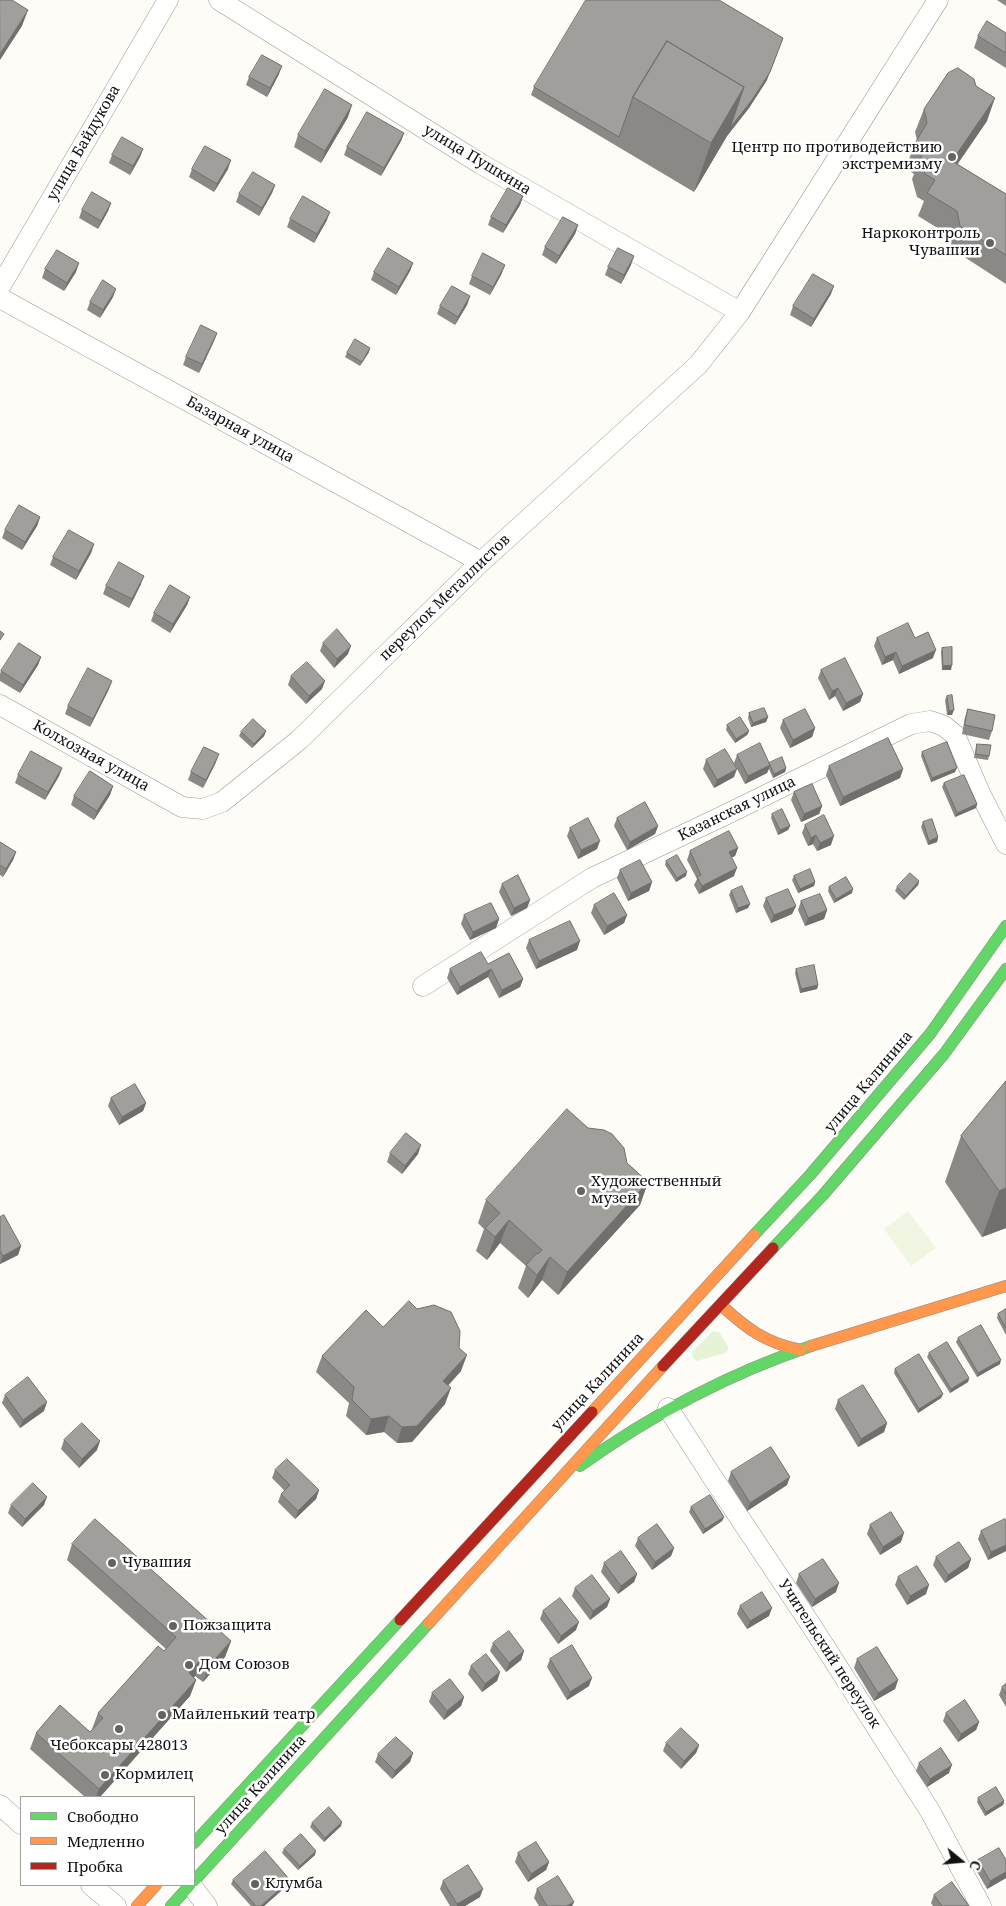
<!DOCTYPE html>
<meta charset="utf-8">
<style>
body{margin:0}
#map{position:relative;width:1006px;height:1906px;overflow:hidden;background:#fdfcf7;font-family:"Noto Serif",serif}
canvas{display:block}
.legend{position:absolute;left:20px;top:1796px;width:175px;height:90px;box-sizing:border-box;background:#fff;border:1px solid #a0a0a0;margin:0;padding:6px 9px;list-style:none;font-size:15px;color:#111}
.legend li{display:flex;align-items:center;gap:10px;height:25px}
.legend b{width:25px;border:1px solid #a0a0a0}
.north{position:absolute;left:936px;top:1836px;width:50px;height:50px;-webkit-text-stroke:4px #fff;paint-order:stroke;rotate:107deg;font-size:14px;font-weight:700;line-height:20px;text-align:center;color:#111}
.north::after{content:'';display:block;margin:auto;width:18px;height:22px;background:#111;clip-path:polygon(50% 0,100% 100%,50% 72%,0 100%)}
</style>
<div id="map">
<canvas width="1006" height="1906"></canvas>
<ul class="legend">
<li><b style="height:6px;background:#63d668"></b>Свободно</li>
<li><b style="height:6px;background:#ff974d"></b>Медленно</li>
<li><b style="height:6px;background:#b3261e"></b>Пробка</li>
</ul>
<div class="north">С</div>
</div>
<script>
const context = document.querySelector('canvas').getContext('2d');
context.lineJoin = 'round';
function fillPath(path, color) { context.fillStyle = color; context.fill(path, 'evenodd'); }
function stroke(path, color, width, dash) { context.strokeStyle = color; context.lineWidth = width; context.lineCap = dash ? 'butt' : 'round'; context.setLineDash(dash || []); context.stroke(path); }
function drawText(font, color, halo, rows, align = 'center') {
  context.font = font + ' "Noto Serif",serif'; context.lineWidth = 5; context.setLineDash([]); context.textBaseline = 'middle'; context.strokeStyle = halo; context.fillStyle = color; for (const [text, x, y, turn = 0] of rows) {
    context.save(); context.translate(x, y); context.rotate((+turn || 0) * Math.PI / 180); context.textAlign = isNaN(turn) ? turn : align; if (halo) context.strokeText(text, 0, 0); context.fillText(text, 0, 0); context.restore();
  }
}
fillPath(new Path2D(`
 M713 1331 719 1332 728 1346V1350L725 1353 697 1361 693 1358 692 1352Z`), '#e7f3d7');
fillPath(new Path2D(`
 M908 1211 936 1248 911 1266 884 1229Z`), '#f0f6e1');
const street = new Path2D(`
 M219 0 481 164 740 312
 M0 287 168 0
 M0 298 481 562
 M0 705 182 807 203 809 222 802 299 740 481 562 698 365 740 312 938 0
 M423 986 592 878 725 815 911 724 930 721 944 726 955 735 980 793 1006 844
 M668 1408 711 1475 811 1625 930 1811 981 1906
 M0 1805 21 1824
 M91 1885 116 1906
 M191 1885 207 1906`);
const fast = new Path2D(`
 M754 1235 810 1175 930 1034 1006 926
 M773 1248 823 1195 944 1054 1006 969
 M580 1466C651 1415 728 1374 811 1346
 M194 1843 400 1620
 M194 1881 429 1623
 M171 1906 190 1885`);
const slow = new Path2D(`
 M721 1305C747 1329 766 1343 801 1350
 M811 1346 1006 1286
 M592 1412 754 1235
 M429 1623 663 1366
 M137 1906 156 1885`);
const jam = new Path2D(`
 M663 1366 773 1248
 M400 1620 592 1412`);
stroke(street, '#979795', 21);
stroke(fast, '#8e8d8b', 12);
stroke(slow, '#8e8d8b', 12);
stroke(jam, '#8e8d8b', 12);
stroke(street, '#fffffe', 20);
stroke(fast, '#63d668', 11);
stroke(slow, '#ff974d', 11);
stroke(jam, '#b3261e', 11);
fillPath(new Path2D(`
 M997 0H1006V6Z
 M1006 33V68L974 48 978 36Z
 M279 74 267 97 246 85 249 77Z
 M767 80 749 108 727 136 694 192 531 95 534 87Z
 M924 109 987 121 957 164 1006 194V284L952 249 949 235 918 216 924 201 917 197 912 179 914 174 906 168 914 145 917 140 915 132Z
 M348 117 321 163 294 147 298 135Z
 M404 133 401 141 381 176 344 155 347 147Z
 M143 149 140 157 130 175 109 163 112 155Z
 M192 169H228L214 192 189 177Z
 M275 185 272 193 259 216 236 202 239 194Z
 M523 196 520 205 503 233 488 225 491 217Z
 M111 203 108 211 98 229 79 218 82 210Z
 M290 219 327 220 314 243 287 227Z
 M578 225 575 234 556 264 542 255 545 247Z
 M413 263 410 271 396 295 371 280 374 272Z
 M631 265 621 284 605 275 608 267Z
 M45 269 76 272 64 291 42 278Z
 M502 273 490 295 469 284 472 276Z
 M831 294 811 327 790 315 793 306Z
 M470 296 467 305 455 325 437 314 440 306Z
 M113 297 100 318 87 310 90 302Z
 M217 333 214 341 199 373 183 365 186 357Z
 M369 352 360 366 345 357 347 353Z
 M40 517 37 526 22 550 2 538 5 530Z
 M94 544 91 553 76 580 50 565 53 557Z
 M141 584 129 608 103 594 106 586Z
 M190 597 187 605 170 633 151 621 154 613Z
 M877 638H915L933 658 899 674 893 660 882 665 874 646Z
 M323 643 348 654 334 668 320 651Z
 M942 648 951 670H942L941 652Z
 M41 657 38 665 20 693 0 681V674L1 671Z
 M821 670 863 694 860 702 843 711 835 696 829 700 818 678Z
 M291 676 322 689 306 704 288 685Z
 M109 689 90 727 65 714 68 706Z
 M947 696 952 715H947L945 700Z
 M968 709 992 731 989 740 962 734 965 717Z
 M749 713 768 717 766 722 751 727 748 718Z
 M783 720 815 728 812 737 790 748 780 728Z
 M727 725 749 731 747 735 735 743 726 730Z
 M266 731 264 736 252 748 239 736 241 732Z
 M977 744 989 756 988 760 974 758Z
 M922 752 955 772 931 782 921 756Z
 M737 755 769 763 786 768 785 772 773 778 769 769 767 773 745 784 734 763Z
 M706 760 734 777 714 788 703 769Z
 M216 762 203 788 188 780 191 772Z
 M829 766 903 769 900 778 840 806 826 775Z
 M62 768 59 776 45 800 15 783 18 775Z
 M944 783 977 804 976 808 955 817 942 787Z
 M113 786 110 795 94 820 71 805 74 796Z
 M794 792 822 806 819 814 801 822 791 800Z
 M772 814 790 826 788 830 778 835 771 818Z
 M617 818 658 826 655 834 627 850 614 826Z
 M923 822 938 837 937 842 928 845 921 827Z
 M805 825 831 845 817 851 813 844 808 846 802 833Z
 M570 828 597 849 578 859 567 836Z
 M0 842 16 852 13 860 3 877 0 875Z
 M738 848 735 856 732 857 734 876 699 894 694 885 697 879 687 860 690 851Z
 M666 861 686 876 676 882 665 865Z
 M620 870 652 882 649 891 628 901 617 878Z
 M794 876 815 882 814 886 798 893 792 880Z
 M919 881 918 885 904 900 895 891 897 887Z
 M502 884 530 900 527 908 511 916 499 892Z
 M829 887 852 893 834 903 828 891Z
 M731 891 750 904 748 908 736 913 729 895Z
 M766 898 796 906 792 914 771 923 763 906Z
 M801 901 827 910 824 919 805 926 798 910Z
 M594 905 627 915 624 923 604 935 591 913Z
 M464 915 499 919 496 928 470 940 461 924Z
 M529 940 577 950 536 969 526 948Z
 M488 964 523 979 520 987 499 998 488 977 457 995 447 978 450 969Z
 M796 969 818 985 817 989 800 993 795 973Z
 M1006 1081V1228L982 1237 945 1182 961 1136Z
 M111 1098 146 1103 143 1111 119 1125 108 1106Z
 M390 1153 418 1154 402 1174 387 1162Z
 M627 1163 648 1182 640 1205 558 1295 542 1280 528 1298 518 1288 526 1266 500 1243 487 1260 476 1251 484 1229 478 1223 486 1200Z
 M0 1217 21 1246 18 1255 0 1264Z
 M1006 1309V1335L997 1318 998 1314Z
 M383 1327 459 1348 461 1371 448 1386 445 1404 412 1442 397 1443 384 1432 366 1435 346 1416 349 1403 316 1372 322 1356Z
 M958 1338 1000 1364 977 1377 956 1342Z
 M929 1353 969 1378 968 1382 950 1393 927 1357Z
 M895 1369 943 1394 941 1398 918 1413 894 1373Z
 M5 1395 44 1411 20 1428 2 1403Z
 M838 1400 887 1423 884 1432 858 1447 835 1409Z
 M64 1440 97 1450 79 1468 61 1449Z
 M275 1470 319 1490 316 1499 295 1519 278 1502 281 1494 285 1491 272 1478Z
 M731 1472 787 1485 747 1511 728 1481Z
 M11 1505H44L22 1527 8 1513Z
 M691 1507 724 1517 722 1521 703 1534 689 1512Z
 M1006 1521V1551L988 1560 978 1539 981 1531Z
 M870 1525 901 1542 880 1555 867 1534Z
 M638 1538 674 1548 671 1556 652 1570 635 1546Z
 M72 1544 231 1641 225 1657 203 1682 195 1676 194 1678 196 1680 190 1696 100 1797H85L30 1749 36 1733 90 1732 93 1729H92L98 1713 166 1649 67 1560Z
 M936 1557 971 1559 968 1568 945 1583 933 1565Z
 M604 1563 637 1574 634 1582 618 1594 601 1572Z
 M799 1574 836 1592 812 1607 796 1583Z
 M898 1577 926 1594 907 1605 895 1585Z
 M575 1588 610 1599 607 1607 590 1620 572 1596Z
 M740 1606 769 1616 747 1629 737 1614Z
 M543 1611 576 1630 558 1644 540 1619Z
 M493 1643 524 1651 521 1660 506 1672 490 1651Z
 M550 1659 589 1686 567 1700 547 1667Z
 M857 1659 898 1680 895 1689 874 1701 854 1668Z
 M471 1666 500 1672 497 1681 482 1692 468 1674Z
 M1006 1684V1707L999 1695 1002 1687Z
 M432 1693 464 1697 461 1706 444 1720 429 1702Z
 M946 1713 979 1722 976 1730 958 1742 943 1721Z
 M666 1743 699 1745 696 1753 681 1769 663 1751Z
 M413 1753 410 1762 392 1779 375 1762 378 1754Z
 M919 1763 949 1773 927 1787 916 1771Z
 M978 1798 1004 1801 1003 1805 985 1816 977 1802Z
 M312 1823 341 1826 324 1842 310 1827Z
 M284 1849 315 1855 298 1870 282 1853Z
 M518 1853 549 1862 546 1870 528 1882 515 1862Z
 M978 1860H1006V1878L987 1889 975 1868Z
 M233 1880H290L289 1884 264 1906H251L231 1884Z
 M443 1881 480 1897 465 1906H450L440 1889Z
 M537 1889 574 1902 572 1906H539L534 1898Z
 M934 1895 969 1906H933L931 1903Z`), '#8a8986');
fillPath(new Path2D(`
 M28 10 22 26 0 60V54Z
 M783 38 767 80 749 108 727 136 694 192 711 143 744 87Z
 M282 66 279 74 267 97 270 88Z
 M995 98 987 121 944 184 952 161Z
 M352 105 348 117 321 163 325 151Z
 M404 133 401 141 381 176 384 168Z
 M143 149 140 157 130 175 133 166Z
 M231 160 228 169 214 192 217 184Z
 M275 185 272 193 259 216 262 208Z
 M523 196 520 205 503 233 506 225Z
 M111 203 108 211 98 229 101 221Z
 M330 212 327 220 314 243 317 234Z
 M578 225 575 234 556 264 559 256Z
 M634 256 631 265 621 284 624 275Z
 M79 263 76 272 64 291 67 283Z
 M413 263 410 271 396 295 399 287Z
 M505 265 502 273 490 295 493 287Z
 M834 286 831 294 811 327 814 319Z
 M116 289 113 297 100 318 103 310Z
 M470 296 467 305 455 325 458 317Z
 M217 333 214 341 199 373 202 364Z
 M370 348 369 352 360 366 362 362Z
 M40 517 37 526 22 550 25 542Z
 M94 544 91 553 76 580 79 571Z
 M144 576 141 584 129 608 132 599Z
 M190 597 187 605 170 633 173 624Z
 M351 646 348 654 334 668 337 659Z
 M936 650 933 658 899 674 902 666Z
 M896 652 893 660 882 665 885 657Z
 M41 657 38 665 20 693 23 685Z
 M952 665 951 670H942L943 666Z
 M112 681 109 689 90 727 93 719Z
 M325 681 322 689 306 704 309 696Z
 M838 688 835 696 829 700 832 691Z
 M863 694 860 702 843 711 846 703Z
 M954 710 952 715H947L949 711Z
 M768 717 766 722 751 727 753 723Z
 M815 728 812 737 790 748 793 740Z
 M266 731 264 736 252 748 254 744Z
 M749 731 747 735 735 743 736 739Z
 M219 754 216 762 203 788 206 780Z
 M770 765 767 773 745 784 748 776Z
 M62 768 59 776 45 800 48 792Z
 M786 768 785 772 773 778 774 774Z
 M957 768 955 772 931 782 932 778Z
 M737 769 734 777 714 788 717 780Z
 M903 769 900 778 840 806 843 797Z
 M113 786 110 795 94 820 97 811Z
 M977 804 976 808 955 817 957 813Z
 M822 806 819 814 801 822 804 814Z
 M658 826 655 834 627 850 630 842Z
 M790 826 788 830 778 835 780 830Z
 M816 835 813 844 808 846 811 838Z
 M834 836 831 845 817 851 820 843Z
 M938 837 937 842 928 845 929 841Z
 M600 841 597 849 578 859 581 850Z
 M738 848 735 856 726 860 729 852Z
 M16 852 13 860 3 877 6 869Z
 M737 868 734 876 699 894 702 886Z
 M687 872 686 876 676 882 677 878Z
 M919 881 918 885 904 900 906 896Z
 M652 882 649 891 628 901 631 893Z
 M815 882 814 886 798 893 800 889Z
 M853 889 852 893 834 903 836 899Z
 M530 900 527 908 511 916 514 908Z
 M750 904 748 908 736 913 738 908Z
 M796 906 792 914 771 923 774 915Z
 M827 910 824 919 805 926 808 918Z
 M627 915 624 923 604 935 607 926Z
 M499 919 496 928 470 940 473 932Z
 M580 941 577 950 536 969 539 961Z
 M491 969 488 977 457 995 460 987Z
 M523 979 520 987 499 998 502 990Z
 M818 985 817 989 800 993 801 989Z
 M146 1103 143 1111 119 1125 122 1117Z
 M421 1145 418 1154 402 1174 405 1166Z
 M648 1182 640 1205 558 1295 567 1272Z
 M1006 1188V1228L982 1237 999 1191Z
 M509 1220 500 1243 487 1260 495 1237Z
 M21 1246 18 1255 0 1264 3 1256Z
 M550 1257 542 1280 528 1298 537 1275Z
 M467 1355 461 1371 437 1397 443 1381Z
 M1001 1360 1000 1364 977 1377 978 1373Z
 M969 1378 968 1382 950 1393 951 1389Z
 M451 1388 445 1404 412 1442 397 1443 402 1427Z
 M943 1394 941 1398 918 1413 919 1409Z
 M47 1402 44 1411 20 1428 23 1420Z
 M389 1416 384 1432 366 1435 371 1419Z
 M887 1423 884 1432 858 1447 861 1439Z
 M100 1441 97 1450 79 1468 82 1459Z
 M790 1477 787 1485 747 1511 750 1503Z
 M319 1490 316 1499 295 1519 298 1511Z
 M47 1497 44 1505 22 1527 25 1519Z
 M724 1517 722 1521 703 1534 705 1529Z
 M904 1533 901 1542 880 1555 883 1547Z
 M1006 1545V1551L988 1560 991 1552Z
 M674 1548 671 1556 652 1570 655 1562Z
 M971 1559 968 1568 945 1583 948 1575Z
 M637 1574 634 1582 618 1594 621 1586Z
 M839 1583 836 1592 812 1607 815 1599Z
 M929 1585 926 1594 907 1605 910 1596Z
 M610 1599 607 1607 590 1620 593 1611Z
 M772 1608 769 1616 747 1629 750 1621Z
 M579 1622 576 1630 558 1644 561 1636Z
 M231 1641 225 1657 203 1682 209 1666Z
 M524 1651 521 1660 506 1672 509 1663Z
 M201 1659 195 1676 183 1689 189 1673Z
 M500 1672 497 1681 482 1692 485 1684Z
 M592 1678 589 1686 567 1700 570 1692Z
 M196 1680 190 1696 100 1797H96L99 1789Z
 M898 1680 895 1689 874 1701 878 1693Z
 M464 1697 461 1706 444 1720 447 1711Z
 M979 1722 976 1730 958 1742 961 1734Z
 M699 1745 696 1753 681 1769 684 1761Z
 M413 1753 410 1762 392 1779 395 1771Z
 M952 1765 949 1773 927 1787 930 1779Z
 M1004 1801 1003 1805 985 1816 986 1812Z
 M342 1822 341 1826 324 1842 325 1838Z
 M316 1851 315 1855 298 1870 300 1866Z
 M549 1862 546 1870 528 1882 531 1874Z
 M1006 1872V1878L987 1889 990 1881Z
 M290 1880 289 1884 264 1906H261Z
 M483 1889 480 1897 465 1906H457V1904Z
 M574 1902 572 1906H567Z`), '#716f6d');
const building = new Path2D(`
 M0 0H12L28 10 0 54Z
 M586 0H719L783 38 770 72 752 100 730 128 744 87 667 41 633 97 619 137 534 87Z
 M987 21 1006 33V53L978 36Z
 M667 41 744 87 711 143 633 97Z
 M262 55 282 66 270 88 249 77Z
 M958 68 974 79 976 86 995 98 952 161 1006 194V255L960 226 957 211 927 193 935 180 925 174 921 156 923 151 914 145 927 123 924 109 948 73Z
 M325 89 352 105 325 151 298 135Z
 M367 112 404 133 384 168 347 147Z
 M122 137 143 149 133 166 112 155Z
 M205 146 231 160 217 184 192 169Z
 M253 172 275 185 262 208 239 194Z
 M508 188 523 196 506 225 491 217Z
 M92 192 111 203 101 221 82 210Z
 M303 196 330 212 317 234 290 219Z
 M563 217 578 225 559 256 545 247Z
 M388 248 413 263 399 287 374 272Z
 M618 248 634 256 624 275 608 267Z
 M57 250 79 263 67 283 45 269Z
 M483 253 505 265 493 287 472 276Z
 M813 274 834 286 814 319 793 306Z
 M103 280 116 289 103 310 90 302Z
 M452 286 470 296 458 317 440 306Z
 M201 325 217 333 202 364 186 357Z
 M355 339 370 348 362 362 347 353Z
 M19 505 40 517 25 542 5 530Z
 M69 530 94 544 79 571 53 557Z
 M119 562 144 576 132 599 106 586Z
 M170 585 190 597 173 624 154 613Z
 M908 623 915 638 928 632 936 650 902 666 896 652 885 657 877 638Z
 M337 629 351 646 337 659 323 643Z
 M0 631 4 634 0 640Z
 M19 643 41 657 23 685 1 671Z
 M952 647V665L943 666 942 648Z
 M845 658 863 694 846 703 838 688 832 691 821 670Z
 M307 662 325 681 309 696 291 676Z
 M88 668 112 681 93 719 68 706Z
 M952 695 954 710 949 711 947 696Z
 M764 708 768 717 753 723 749 713Z
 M805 709 815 728 793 740 783 720Z
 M968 709 995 715 992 731 965 725Z
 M740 717 749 731 736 739 727 725Z
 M253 719 266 731 254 744 241 732Z
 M888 738 903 769 843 797 829 766Z
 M947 742 957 768 932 778 922 752Z
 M760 743 770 765 748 776 737 755Z
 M977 744 991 745 989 756 976 754Z
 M204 747 219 754 206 780 191 772Z
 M725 749 737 769 717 780 706 760Z
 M31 751 62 768 48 792 18 775Z
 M782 757 786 768 774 774 769 763Z
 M90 771 113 786 97 811 74 796Z
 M964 775 977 804 957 813 944 783Z
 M812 784 822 806 804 814 794 792Z
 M645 802 658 826 630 842 617 818Z
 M782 809 790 826 780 830 772 814Z
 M824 815 834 836 820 843 816 835 811 838 805 825Z
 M588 818 600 841 581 850 570 828Z
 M932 819 938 837 929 841 923 822Z
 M729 831 738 848 729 852 737 868 702 886 697 877 701 875 690 851Z
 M0 842 16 852 6 869 0 865Z
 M677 855 687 872 677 878 666 861Z
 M640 860 652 882 631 893 620 870Z
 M810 869 815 882 800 889 794 876Z
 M910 873 919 881 906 896 897 887Z
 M518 875 530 900 514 908 502 884Z
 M846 877 853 889 836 899 829 887Z
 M742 886 750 904 738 908 731 891Z
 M788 889 796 906 774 915 766 898Z
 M614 893 627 915 607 926 594 905Z
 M820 894 827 910 808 918 801 901Z
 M491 903 499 919 473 932 464 915Z
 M570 921 580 941 539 961 529 940Z
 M481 952 488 964 509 953 523 979 502 990 491 969 460 987 450 969Z
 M814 965 818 985 801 989 796 969Z
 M1006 1081V1188L999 1191 961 1136Z
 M135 1084 146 1103 122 1117 111 1098Z
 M567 1109 588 1128 604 1130 612 1134 624 1148 627 1163 648 1182 567 1272 550 1257 537 1275 526 1265 537 1253 538 1254 542 1250 509 1220 495 1237 485 1228 500 1213 486 1200Z
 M406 1133 421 1145 405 1166 390 1153Z
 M4 1215 21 1246 3 1256 0 1251V1217Z
 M409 1301 417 1309 434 1305 451 1312 460 1331 459 1348 467 1355 443 1381 451 1388 417 1426 402 1427 389 1416 371 1419 352 1400 354 1387 322 1356 366 1310 383 1327Z
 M1006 1309V1328L998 1314Z
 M981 1325 1001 1360 978 1373 958 1338Z
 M947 1342 969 1378 951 1389 929 1353Z
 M919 1354 943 1394 919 1409 895 1369Z
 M28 1377 47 1402 23 1420 5 1395Z
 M863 1385 887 1423 861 1439 838 1400Z
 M82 1423 100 1441 82 1459 64 1440Z
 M771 1447 790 1477 750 1503 731 1472Z
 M287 1459 319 1490 298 1511 281 1494 290 1485 275 1470Z
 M33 1483 47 1497 25 1519 11 1505Z
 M710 1495 724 1517 705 1529 691 1507Z
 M891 1512 904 1533 883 1547 870 1525Z
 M95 1519 231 1641 209 1666 201 1659 189 1673 196 1680 99 1789 36 1733 60 1705 90 1732 103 1718 98 1713 158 1646 164 1651 176 1637 72 1544Z
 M1005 1519 1006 1521V1545L991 1552 981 1531Z
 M657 1524 674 1548 655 1562 638 1538Z
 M959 1542 971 1559 948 1575 936 1557Z
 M621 1551 637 1574 621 1586 604 1563Z
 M823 1559 839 1583 815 1599 799 1574Z
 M917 1566 929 1585 910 1596 898 1577Z
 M592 1575 610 1599 593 1611 575 1588Z
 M762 1592 772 1608 750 1621 740 1606Z
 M560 1598 579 1622 561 1636 543 1611Z
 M509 1631 524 1651 509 1663 493 1643Z
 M572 1645 592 1678 570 1692 550 1659Z
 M877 1647 898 1680 878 1693 857 1659Z
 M486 1654 500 1672 485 1684 471 1666Z
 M450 1679 464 1697 447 1711 432 1693Z
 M1006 1684V1694L1002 1687Z
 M965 1700 979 1722 961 1734 946 1713Z
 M681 1728 699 1745 684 1761 666 1743Z
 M396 1737 413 1753 395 1771 378 1754Z
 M941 1748 952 1765 930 1779 919 1763Z
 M996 1787 1004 1801 986 1812 978 1798Z
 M329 1807 342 1822 325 1838 312 1823Z
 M301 1834 316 1851 300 1866 284 1849Z
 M536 1842 549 1862 531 1874 518 1853Z
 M999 1848 1006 1860V1872L990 1881 978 1860Z
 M265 1851 290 1880 261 1906H256L233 1880Z
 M468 1865 483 1889 457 1904 443 1881Z
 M558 1876 574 1902 567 1906H547L537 1889Z
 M952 1882 969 1906H942L934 1895Z`);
fillPath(building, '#a19f9c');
stroke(building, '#716f6d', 1);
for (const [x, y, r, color] of [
 [952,157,5,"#646362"],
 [990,243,5,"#646362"],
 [581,1191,5,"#646362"],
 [112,1563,5,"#646362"],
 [173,1626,5,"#646362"],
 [189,1665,5,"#646362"],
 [162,1715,5,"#646362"],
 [119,1729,5,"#646362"],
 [105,1775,5,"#646362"],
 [255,1884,5,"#646362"]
]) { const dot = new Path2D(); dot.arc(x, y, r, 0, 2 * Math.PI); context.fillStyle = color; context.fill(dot); stroke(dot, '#fff', 2); }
drawText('15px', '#111', '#fff', [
 ["улица Байдукова",84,143,-60],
 ["улица Пушкина",477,160,31],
 ["Базарная улица",240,430,29],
 ["переулок Металлистов",445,598,-44],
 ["Колхозная улица",91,756,29],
 ["Казанская улица",737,809,-26],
 ["улица Калинина",869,1082,-50],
 ["улица Калинина",598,1382,-47],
 ["Учительский переулок",829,1654,57],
 ["улица Калинина",261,1785,-48]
]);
drawText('15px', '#111', '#fff', [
 ["Центр по противодействию",942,148,"right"],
 ["экстремизму",942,165,"right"],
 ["Наркоконтроль",980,234,"right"],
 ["Чувашии",980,251,"right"],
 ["Художественный",591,1182],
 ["музей",591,1199],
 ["Чувашия",122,1563],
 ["Пожзащита",183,1626],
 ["Дом Союзов",199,1665],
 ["Майленький театр",172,1715],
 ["Чебоксары 428013",119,1746,"center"],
 ["Кормилец",115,1775],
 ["Клумба",265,1884]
], 'left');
</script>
